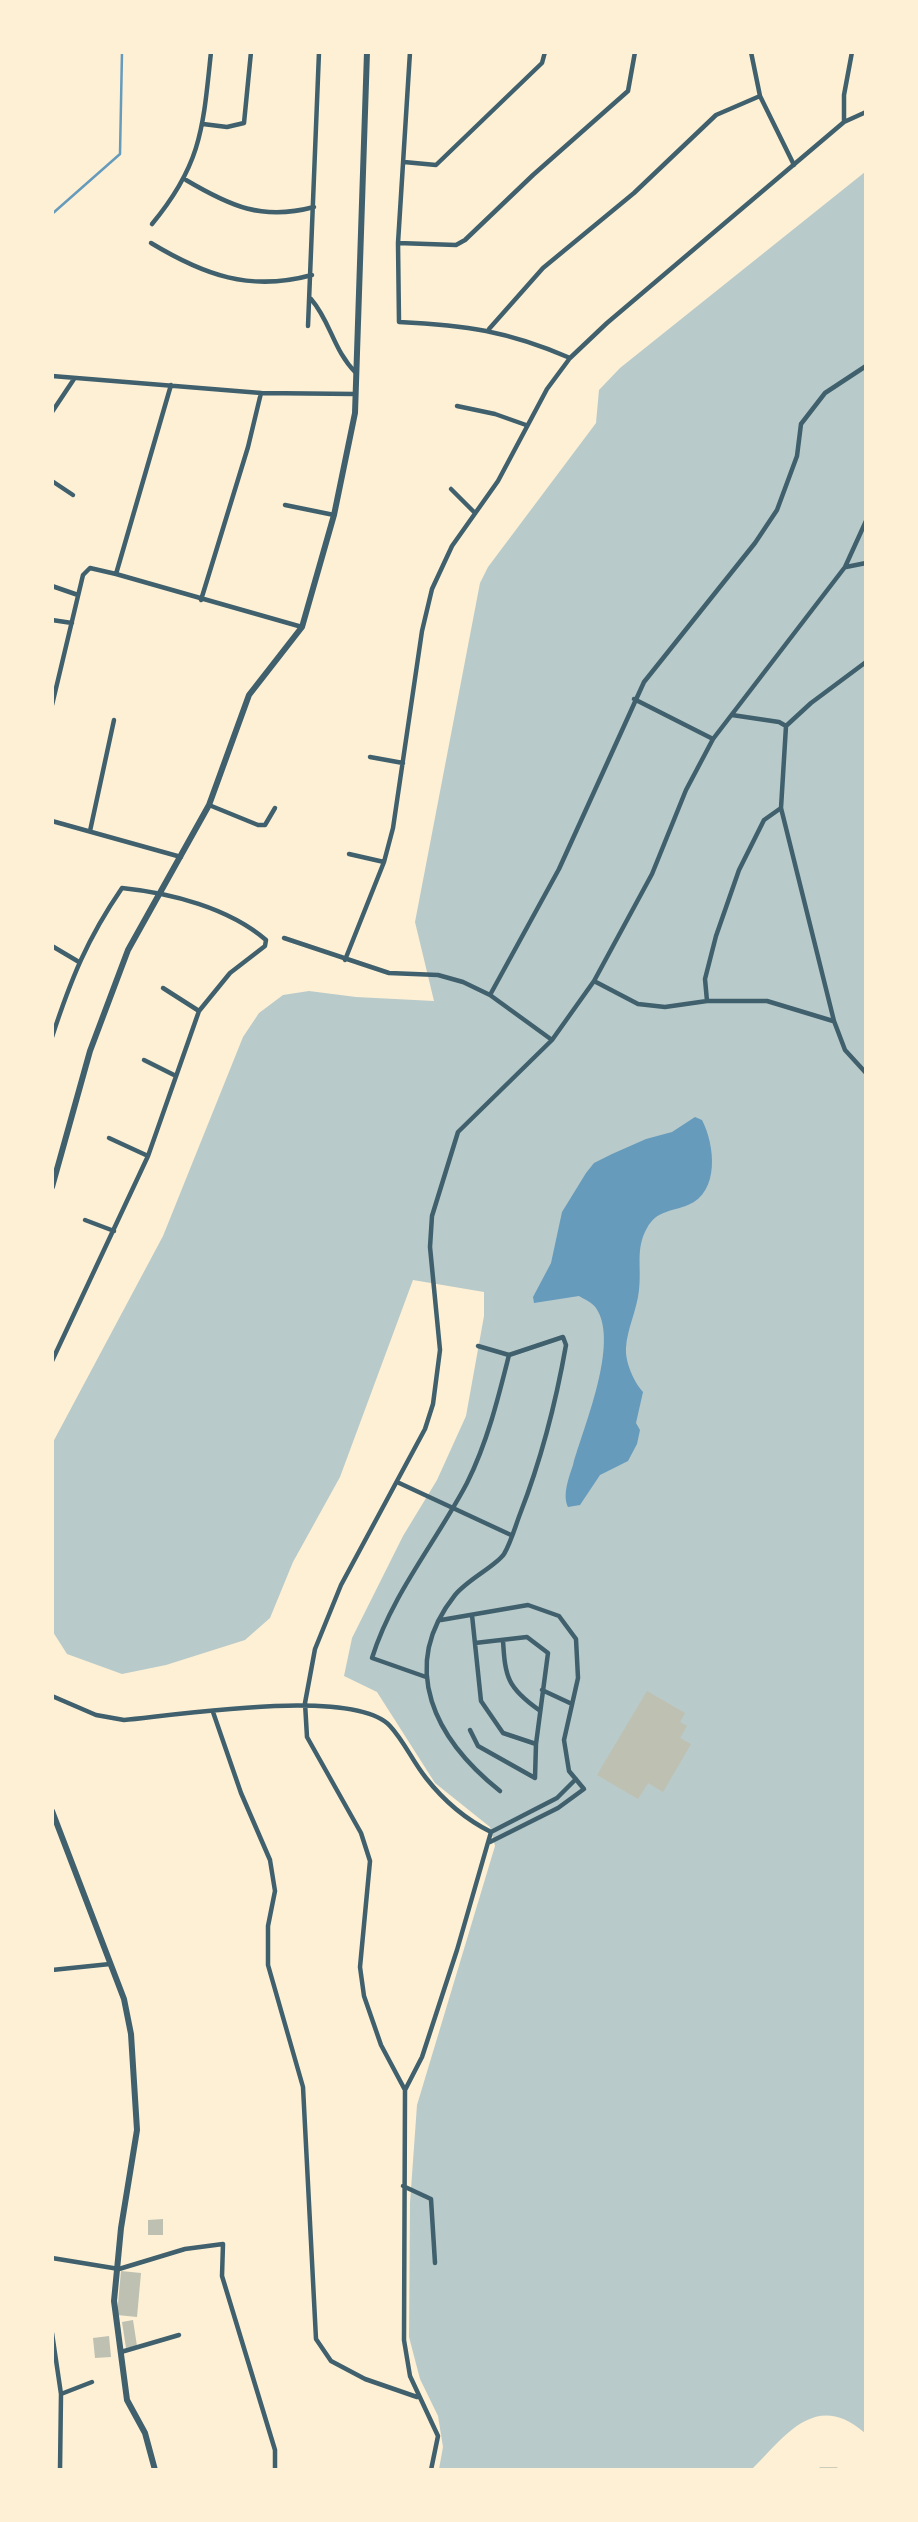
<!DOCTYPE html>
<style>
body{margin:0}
#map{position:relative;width:918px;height:2522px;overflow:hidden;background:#fdf0d5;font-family:Ubuntu,sans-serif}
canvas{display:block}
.frame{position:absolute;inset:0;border:54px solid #fdf0d5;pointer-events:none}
</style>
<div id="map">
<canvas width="918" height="2522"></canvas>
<div class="frame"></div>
</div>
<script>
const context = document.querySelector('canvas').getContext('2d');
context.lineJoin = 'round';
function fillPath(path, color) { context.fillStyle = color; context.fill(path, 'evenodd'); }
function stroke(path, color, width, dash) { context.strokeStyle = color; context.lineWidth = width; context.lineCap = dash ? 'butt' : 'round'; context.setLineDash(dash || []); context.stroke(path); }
fillPath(new Path2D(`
 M865 172V2433C816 2390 786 2435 752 2469H439L443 2447 438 2416 420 2379 409 2337 410 2203 417 2105 495 1846 490 1827 435 1783 377 1692 344 1676 352 1638 403 1536 437 1480 466 1416 484 1316V1292L413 1280 340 1477 293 1562 270 1618 245 1640 166 1665 122 1674 67 1654 53 1632 52 1444 163 1236 243 1037 259 1013 283 995 309 991 356 997 434 1001 415 922 480 583 488 567 596 423 599 390 620 368Z`), '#b9caca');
fillPath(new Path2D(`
 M695 1117 702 1120C715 1145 720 1192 688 1205 671 1212 657 1210 647 1228 635 1249 642 1268 639 1290 637 1310 627 1329 626 1348 625 1362 634 1382 643 1392L636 1423 640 1430 637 1444 628 1461 600 1475 580 1505 568 1507C562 1495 569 1477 573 1465 583 1428 620 1343 596 1308 593 1303 584 1299 579 1296L534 1303 533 1297 551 1263 562 1212 586 1173 594 1163 612 1154 646 1139 672 1132Z`), '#669bbc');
stroke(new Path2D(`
 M52 214 120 154 122 52`), '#669bbc', 2.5);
fillPath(new Path2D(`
 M647 1691 685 1713 680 1722 687 1726 680 1738 691 1744 663 1792 648 1783 638 1799 597 1775Z
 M163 2219V2235H148V2220Z
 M121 2271 141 2273 137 2317 117 2315Z
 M133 2320 137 2346 126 2348 122 2322Z
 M109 2336 111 2357 95 2358 93 2338Z`), '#bec0b2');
stroke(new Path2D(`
 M410 52 398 243 399 322C465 325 508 331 570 358
 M751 52 760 96 794 165
 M844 121V95L852 52
 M203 124 227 127 244 123 251 52
 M404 162 436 165 542 63 545 52
 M186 180C230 206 262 221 314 207
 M152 224C202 164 203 127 211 52
 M151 243C204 275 250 292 312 275
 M398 243 456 245 465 240 533 175 628 91 635 52
 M311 299C331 322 333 350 356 373
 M308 326 319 52
 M489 329 543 268 634 193 716 115 760 96
 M52 376 261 393 355 394
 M457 406 495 414 526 425
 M52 412 74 379
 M52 481 73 495
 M451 489 475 513
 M285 505 334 515
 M846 567 866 563
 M116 574 302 627
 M52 586 78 595
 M201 600 248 447 261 393
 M52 620 72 623
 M866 662 811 703 786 726 781 808 834 1021 845 1050 866 1073
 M634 699 713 739
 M52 705 83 575 90 568 116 574 171 385
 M732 715 779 722 786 726
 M370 757 403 763
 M209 805 258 825H265L275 808
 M52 821 181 857
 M90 831 114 720
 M349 854 384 862
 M284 938 389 973 438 975 463 982 490 995 552 1040
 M52 946 79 962
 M345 960 384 862 393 828 422 631 432 589 452 546 498 481 547 389 570 358 607 323 844 122 866 112
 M594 981 638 1004 665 1007 707 1001H767L833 1021
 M163 988 199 1011
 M490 995 559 869 644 682 755 543 777 510 797 456 801 424 825 393 866 366
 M707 1001 705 979 716 936 739 870 764 820 781 808
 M52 1037C71 979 87 939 122 888 171 893 229 908 266 940L265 946 230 973 199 1011 148 1156 52 1361
 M144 1060 176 1076
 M109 1138 148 1156
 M85 1220 114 1231
 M478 1346 509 1355 563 1337 566 1345C556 1402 541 1460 520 1514 515 1527 511 1542 504 1554 496 1566 468 1579 455 1595 397 1668 436 1740 500 1791
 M397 1482 511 1535
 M472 1615 481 1701 503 1733 536 1744
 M441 1620 528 1605 559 1616 576 1639 578 1678 564 1740 569 1771 584 1789 558 1808 490 1842
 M503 1640C505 1678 508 1688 539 1710
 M426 1677 372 1658C392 1594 436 1542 467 1483 487 1443 498 1399 509 1355
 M542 1690 572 1704
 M52 1696 96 1715 124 1720C177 1715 354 1687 390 1726 404 1741 413 1762 426 1778 444 1801 465 1819 491 1832
 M213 1712 241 1793 270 1860 275 1891 268 1926V1965L303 2087 316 2339 331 2361 365 2379 417 2397
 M470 1730 478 1746 535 1778 536 1744 548 1653 527 1637 475 1643
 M491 1832 557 1798 576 1779
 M52 1970 110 1964
 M405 2090 422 2057 457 1950 491 1832
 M403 2186 431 2199 435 2263
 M52 2258 119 2269 185 2249 223 2244 222 2276 275 2450V2470
 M52 2333 61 2394 60 2470
 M121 2352 179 2335
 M61 2394 92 2382
 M431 2470 438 2436 410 2376 404 2340 405 2090 381 2045 364 1996 360 1967 370 1861 361 1833 307 1737 305 1703 315 1649 341 1585 425 1429 433 1404 440 1350 430 1247 432 1216 458 1132 552 1040 594 981 652 874 686 790 713 739 845 567 866 521
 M820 2470H837`), '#3f606c', 4.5);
stroke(new Path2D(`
 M52 1187 90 1051 128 950 209 805 249 695 302 627 334 515 355 413 367 52
 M52 1811 124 1999 131 2034 137 2130 121 2228 114 2301 127 2400 145 2433 155 2470`), '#3f606c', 6);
</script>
